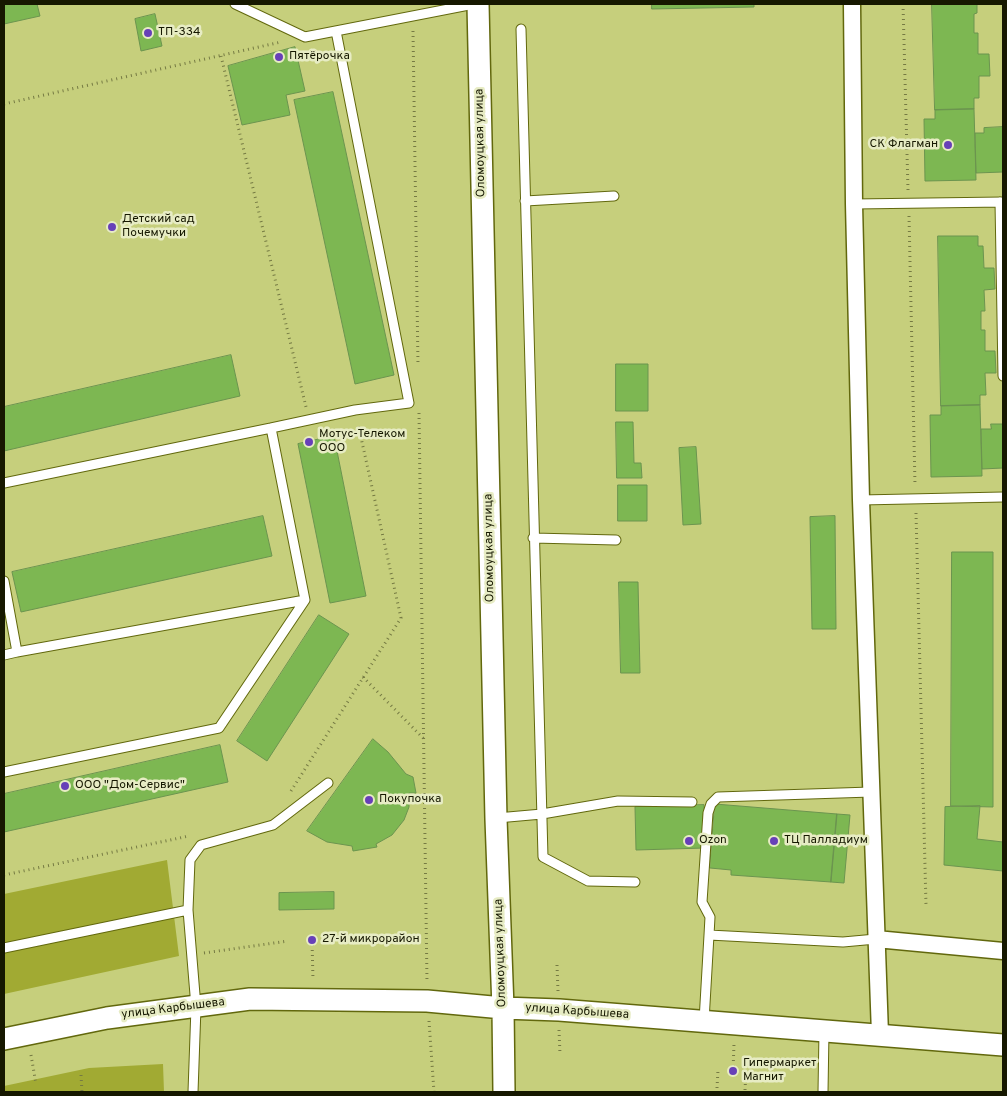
<!DOCTYPE html>
<meta charset="utf-8">
<style>
body{margin:0}
#map{position:relative;width:1007px;height:1096px;overflow:hidden;background:#c6cf7c;font-family:Overpass,sans-serif}
canvas{display:block}
.frame{position:absolute;inset:0;border:5px solid #161800;pointer-events:none}
</style>
<div id="map">
<canvas width="1007" height="1096"></canvas>
<div class="frame"></div>
</div>
<script>
const context = document.querySelector('canvas').getContext('2d');
context.lineJoin = 'round';
function fillPath(path, color) { context.fillStyle = color; context.fill(path, 'evenodd'); }
function stroke(path, color, width, dash) { context.strokeStyle = color; context.lineWidth = width; context.lineCap = dash ? 'butt' : 'round'; context.setLineDash(dash || []); context.stroke(path); }
function drawText(font, color, halo, rows, align = 'center') {
  context.font = font + ' Overpass,sans-serif'; context.lineWidth = 5; context.setLineDash([]); context.textBaseline = 'middle'; context.strokeStyle = halo; context.fillStyle = color; for (const [text, x, y, turn = 0] of rows) {
    context.save(); context.translate(x, y); context.rotate((+turn || 0) * Math.PI / 180); context.textAlign = isNaN(turn) ? turn : align; if (halo) context.strokeText(text, 0, 0); context.fillText(text, 0, 0); context.restore();
  }
}
fillPath(new Path2D(`
 M167 860 179 956 4 994V894Z
 M163 1064 164 1092H4V1086L89 1068Z`), '#a1aa33');
const building = new Path2D(`
 M4 4H37L40 16 4 24Z
 M652 4H754V7L652 9Z
 M932 4H977V13L974 14V33H978V54H989L990 76H979V98H974V109L935 110Z
 M155 14 162 46 141 51 135 19Z
 M295 47 305 91 286 95 290 115 242 125 228 66Z
 M333 92 394 375 355 384 294 100Z
 M974 109 976 180 925 181 924 119H935V110Z
 M1003 127V172L976 173 975 133H984V128Z
 M938 236H978V246H983L984 268H994L995 289 984 290 985 311H981V330H985V351H995L996 373H985L986 395H980V405L941 406Z
 M231 355 240 396 4 451V407Z
 M616 364H648V411H616Z
 M980 405 982 476 931 477 930 415H941V406Z
 M616 422H633L634 463H641L642 478H617Z
 M991 424H1003V468L982 469 981 429H991Z
 M334 436 366 596 330 603 298 444Z
 M696 447 701 524 683 525 679 448Z
 M618 485H647V521H618Z
 M263 516 272 556 21 612 12 572Z
 M835 516 836 629H812L810 517Z
 M952 552H993V807L951 806Z
 M619 582H638L640 673H621Z
 M319 615 349 634 267 761 237 741Z
 M373 739 388 752 406 774 413 777 416 793H409V807L404 820 392 835 376 844 377 847 353 851 352 846 327 842 307 831Z
 M220 745 228 782 4 832V794Z
 M715 804 837 814 831 882 731 875V870L710 868Z
 M704 805 705 848 636 850 635 807Z
 M980 806 977 839 1003 842V871L944 865 945 807Z
 M837 814 850 815 844 883 831 882Z
 M334 892V909L279 910V893Z`);
fillPath(building, '#7db752');
stroke(building, '#6b944f', 1);
const service = new Path2D(`
 M235 4 305 37 474 4
 M521 29 543 857 588 881 635 882
 M525 201 614 196
 M1000 202 1003 376
 M854 204 1003 202
 M4 483 271 428
 M861 500 1003 497
 M533 538 616 540
 M4 581 17 652 4 655
 M17 652 305 600
 M4 772 219 728 305 600 271 428 355 410 409 403 336 31
 M497 818 542 814 618 801 692 802
 M188 910 190 860 201 845 273 825 328 783
 M709 935 710 917 702 902 708 813 711 804 718 797 871 792
 M4 948 188 910 196 1007 193 1092
 M704 1021 709 935 843 942 876 939
 M823 1092 824 1031`);
const minor = new Path2D(`
 M852 4 854 204 861 500 880 1034
 M876 939 1003 951`);
const tertiary = new Path2D(`
 M478 4 496 819 503 1008 504 1092
 M4 1039 107 1018 250 999 427 1001 503 1008 559 1010 1003 1045`);
stroke(service, '#62680d', 11);
stroke(minor, '#62680d', 19);
stroke(tertiary, '#62680d', 24);
stroke(new Path2D(`
 M903 4 908 190
 M413 31 418 365
 M221 56 306 407
 M4 104 281 42
 M909 216 915 485
 M419 413 427 982
 M916 513 926 905
 M363 677 424 739
 M291 791 401 618 358 424
 M4 875 189 836
 M335 939 425 942
 M312 940 313 980
 M204 953 288 941
 M557 965 558 991
 M429 1021 434 1092
 M559 1030 560 1054
 M31 1055 36 1084
 M733 1071 734 1044
 M81 1075 82 1092
 M717 1088 718 1070
 M745 1090 746 1072`), '#757a43', 3, [1, 4]);
stroke(service, '#fff', 9);
stroke(minor, '#fff', 16);
stroke(tertiary, '#fff', 21);
for (const [x, y, r, color] of [
 [148,33,5,"#6740b8"],
 [279,57,5,"#6740b8"],
 [948,145,5,"#6740b8"],
 [112,227,5,"#6740b8"],
 [309,442,5,"#6740b8"],
 [65,786,5,"#6740b8"],
 [369,800,5,"#6740b8"],
 [689,841,5,"#6740b8"],
 [774,841,5,"#6740b8"],
 [312,940,5,"#6740b8"],
 [733,1071,5,"#6740b8"]
]) { const dot = new Path2D(); dot.arc(x, y, r, 0, 2 * Math.PI); context.fillStyle = color; context.fill(dot); stroke(dot, '#e7ecc4', 2); }
drawText('12px', '#161800', '#e7ecc4', [
 ["ТП-334",158,33],
 ["Пятёрочка",289,57],
 ["СК Флагман",938,145,"right"],
 ["Детский сад",122,220],
 ["Почемучки",122,234],
 ["Мотус-Телеком",319,435],
 ["ООО",319,449],
 ["ООО \"Дом-Сервис\"",75,786],
 ["Покупочка",379,800],
 ["Ozon",699,841],
 ["ТЦ Палладиум",784,841],
 ["27-й микрорайон",322,940],
 ["Гипермаркет",743,1064],
 ["Магнит",743,1078]
], 'left');
drawText('12px', '#161800', '#e7ecc4', [
 ["Оломоуцкая улица",481,143,-91],
 ["Оломоуцкая улица",490,548,-91],
 ["Оломоуцкая улица",501,953,-92],
 ["улица Карбышева",173,1009,-7],
 ["улица Карбышева",577,1012,4]
]);
</script>
